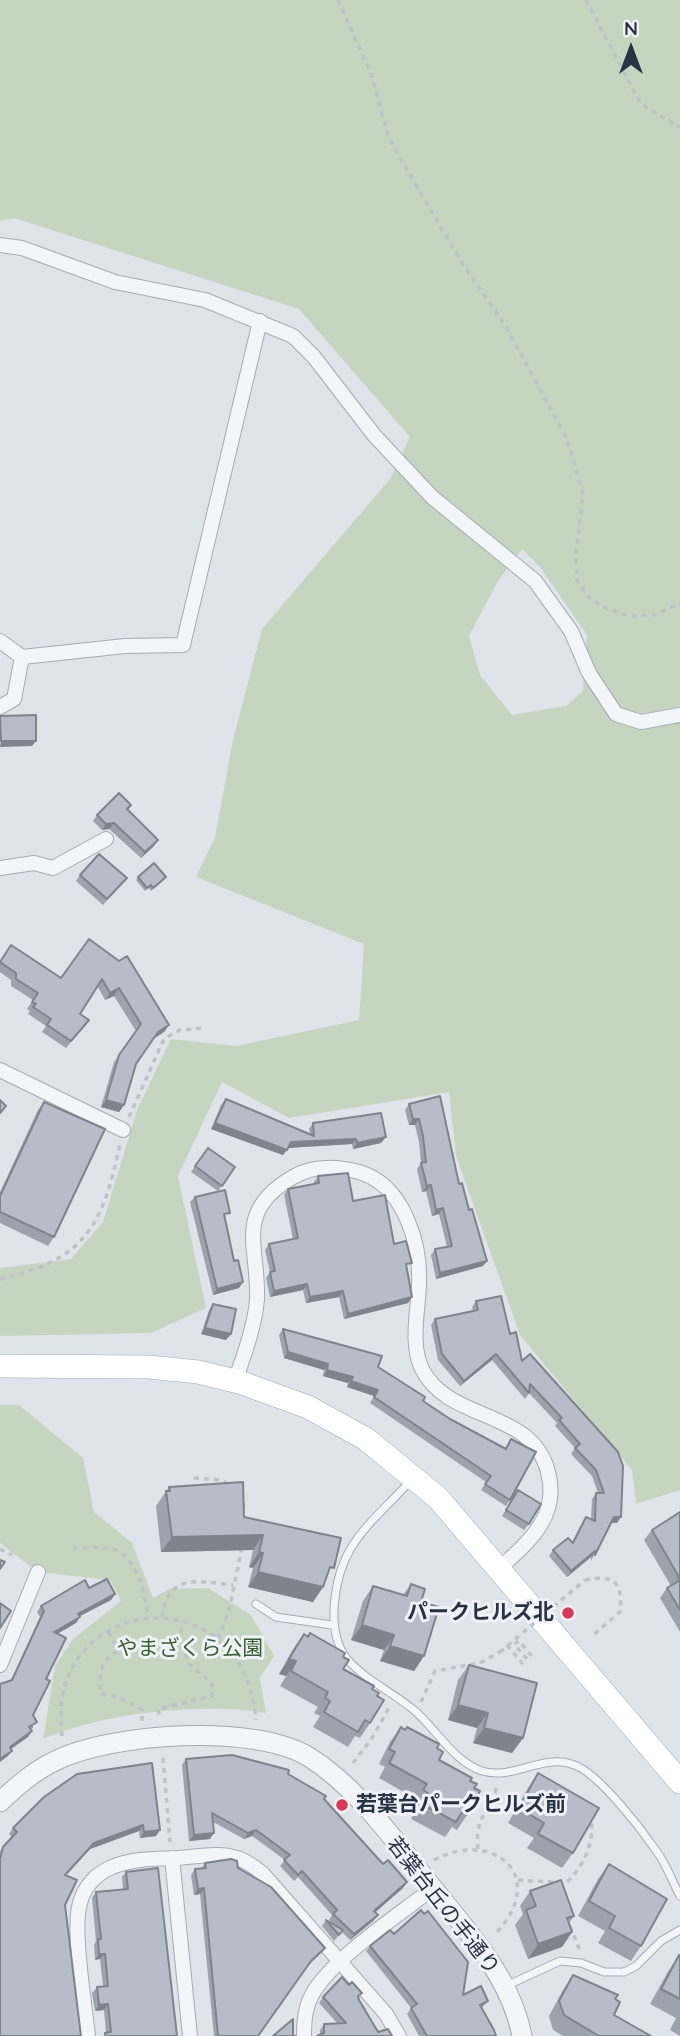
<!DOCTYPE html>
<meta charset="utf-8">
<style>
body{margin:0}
#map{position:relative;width:680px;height:2036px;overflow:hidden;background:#dfe4ea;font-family:Quicksand,sans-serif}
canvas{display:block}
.north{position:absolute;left:596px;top:14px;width:70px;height:70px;-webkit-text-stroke:5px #eff3f7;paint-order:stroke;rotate:0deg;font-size:19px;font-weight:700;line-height:28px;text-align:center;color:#273243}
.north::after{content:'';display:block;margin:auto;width:24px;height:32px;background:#273243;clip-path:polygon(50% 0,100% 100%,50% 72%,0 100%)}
</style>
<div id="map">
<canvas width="680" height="2036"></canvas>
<div class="north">N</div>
</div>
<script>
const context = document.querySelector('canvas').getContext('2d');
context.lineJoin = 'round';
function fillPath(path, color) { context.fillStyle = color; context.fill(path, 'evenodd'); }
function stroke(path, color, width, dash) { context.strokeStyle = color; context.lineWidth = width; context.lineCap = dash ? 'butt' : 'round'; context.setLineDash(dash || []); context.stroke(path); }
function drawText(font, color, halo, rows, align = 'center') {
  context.font = font + ' Quicksand,"Noto Sans JP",sans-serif'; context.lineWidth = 6; context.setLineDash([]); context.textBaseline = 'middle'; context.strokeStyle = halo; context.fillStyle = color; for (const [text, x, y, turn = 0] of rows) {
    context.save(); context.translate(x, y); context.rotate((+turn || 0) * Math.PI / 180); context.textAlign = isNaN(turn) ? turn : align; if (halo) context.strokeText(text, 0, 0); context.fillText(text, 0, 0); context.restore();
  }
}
fillPath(new Path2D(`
 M0 0H680V1490L636 1504 632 1470 520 1335 456 1156 449 1092 289 1118 222 1082 178 1176 206 1308 151 1333 0 1336V1268L71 1259 103 1222 137 1110 171 1039 236 1046 359 1020 364 944 196 877 215 837 233 740 262 629 390 479 410 437 299 309 14 218 0 221ZM522 549 540 567 587 635 583 691 566 706 512 715 480 675 469 636 498 581Z
 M0 1405H19L83 1458 94 1512 132 1543 153 1598 169 1589 208 1588 251 1615 274 1656 260 1678 266 1713C203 1702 101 1713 43 1739L55 1666 73 1639 121 1601 110 1580 38 1572 0 1543Z`), '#c6d5c0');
const service = new Path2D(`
 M411 1480C392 1502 366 1523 351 1548 334 1577 325 1631 347 1659 365 1680 394 1693 415 1711 436 1729 454 1762 482 1771 516 1781 545 1750 579 1767 603 1780 639 1826 655 1849 666 1863 672 1881 680 1896
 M256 1604 276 1617 332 1625
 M506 1986 560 1961 581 1963 604 1972H624L636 1966 661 1941 680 1930`);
const minor = new Path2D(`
 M0 245 22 248 115 282 205 300 293 336 314 357 374 435 432 497 535 581 571 631 589 673 616 714 641 722 680 715
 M0 641 22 657 125 646 183 645 260 321
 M0 707 14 699 22 657
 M0 868 34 863 53 868 106 839
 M0 1070 123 1130
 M235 1381C244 1355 255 1326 257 1299 259 1246 233 1212 293 1177 314 1165 337 1166 359 1172 404 1185 421 1244 419 1285 418 1312 410 1344 422 1369 449 1423 532 1408 548 1472 560 1517 528 1542 499 1569
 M0 1665 38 1572
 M172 1858 190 2036
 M88 2036C85 2006 72 1928 80 1903 84 1887 96 1874 110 1868 131 1858 156 1859 178 1858 213 1855 235 1848 263 1874L386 2014 399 2036
 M304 2036C304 2021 305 2007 313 1993 334 1957 399 1915 433 1888`);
const tertiary = new Path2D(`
 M0 1802C17 1786 34 1771 55 1761 111 1733 254 1723 309 1757 360 1789 398 1846 436 1892 471 1935 511 1979 522 2036`);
const primary = new Path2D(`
 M0 1366 149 1367 198 1372 239 1382 308 1407 366 1439 438 1498 680 1782`);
stroke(service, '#a4abb5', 9);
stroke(minor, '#a4abb5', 16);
stroke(tertiary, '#a4abb5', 21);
stroke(primary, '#9ea8b7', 24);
stroke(new Path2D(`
 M338 0 372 76 388 136 400 158 462 263 505 325 567 439 583 494 576 554 577 581 588 597 607 609 630 616 654 615 680 603
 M586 0 638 99 647 108 680 127
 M129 1117 164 1039 180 1030 206 1028
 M0 1279C86 1260 103 1225 120 1144
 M194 1478 221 1480 229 1485
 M242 1493 244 1508
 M73 1548C85 1548 100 1546 112 1549 137 1555 146 1597 148 1618
 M0 1549 12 1555
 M585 1580C615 1574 623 1583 620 1612L592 1636
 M162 1617C168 1571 200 1582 233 1585
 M108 1632 119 1650
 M218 1639 229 1611 242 1547
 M177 1642 184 1622
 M507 1645 522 1663 527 1659 514 1644 519 1641 534 1659
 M421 1702 435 1671 480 1663 500 1652
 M142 1721V1710C129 1701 116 1696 101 1694 92 1639 141 1649 177 1642L184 1649 189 1664 212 1683V1696L158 1709 160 1718
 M62 1736C42 1595 243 1569 256 1720
 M163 1758 170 1842
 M353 1763 372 1738 390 1706
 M478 1849C474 1812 494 1812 497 1783
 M434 1860C495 1828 548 1877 497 1932
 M518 1880 566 1883C583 1867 595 1843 591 1819
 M570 1926 580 1951`), '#bec2c9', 3.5, [5, 5]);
stroke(service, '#f3f5f8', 7);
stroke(minor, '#f3f5f8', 14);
stroke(tertiary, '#f3f5f8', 19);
stroke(primary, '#fff', 23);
stroke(new Path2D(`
 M500 1652 585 1580`), '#bec2c9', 3.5, [5, 5]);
fillPath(new Path2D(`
 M131 805 128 810 154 846 141 858 109 829 102 830 93 821 97 815Z
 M80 875 122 884 103 905 76 881Z
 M138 877 164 880 151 891 149 888 145 891 136 880Z
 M89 939 169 1025 164 1032 153 1039 136 1064 124 1105 119 1112 101 1107 114 1062 136 1031 114 996 105 1000 98 987 80 1014 89 1020 66 1048 42 1032 46 1026 28 1014 30 1011 27 1009 33 1000 11 986V980L0 972V961L61 978Z
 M226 1099 310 1134 309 1129 313 1123 381 1143 353 1149 352 1144 288 1148 283 1155 211 1129 221 1105Z
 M44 1102 54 1237 48 1246 0 1223V1192L38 1110Z
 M409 1104 459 1184 483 1266 436 1279 431 1255 435 1249 447 1247 439 1214 432 1216 426 1191 422 1192 417 1169 421 1163 419 1142 415 1125H409L405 1110Z
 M208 1148 235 1167 218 1191 225 1219 234 1261 243 1282 239 1288 213 1295 190 1202 195 1197 218 1191 191 1172Z
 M318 1176 353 1201 394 1244 407 1269H406L412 1297 408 1303 344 1319 339 1297 306 1303 303 1290 270 1297 266 1278 270 1272 265 1250 269 1244 293 1239 284 1195 288 1189 314 1184V1182Z
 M476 1301 510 1334 522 1361 618 1452 617 1523H611L591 1561V1557L567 1577 549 1556 553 1550 572 1542 586 1517 591 1519 592 1499 596 1493H598L592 1476 571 1454 575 1448 555 1426 557 1423 529 1393 525 1399 492 1360 460 1386 438 1360 431 1325 435 1319 473 1311 472 1307Z
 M213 1304 226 1340 201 1334 209 1310Z
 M283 1329 378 1367 423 1401 450 1419 505 1449 511 1439 510 1500 506 1506 481 1490 486 1482 370 1403 374 1396 347 1387 348 1383 323 1376 324 1370 284 1358 279 1335Z
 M169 1487 244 1517 327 1578 323 1587 313 1602 248 1587 253 1568 249 1567 253 1550 161 1552 156 1506Z
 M518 1490 529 1524 524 1530 502 1516Z
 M680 1512V1632L660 1598 667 1588 671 1586 644 1540 652 1530Z
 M411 1584 421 1602 424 1656 414 1671 380 1661 384 1650 351 1640 363 1601 373 1586 403 1595Z
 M89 1588 115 1594 111 1600 80 1616 76 1623 57 1634 46 1679 33 1715V1728L31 1729 28 1737 11 1749 8 1756 11 1681 40 1617 37 1612 41 1606Z
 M304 1634 343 1657V1669L372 1689 377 1696 370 1723 360 1738 355 1736 348 1747 313 1727 320 1716 314 1713 318 1707 280 1686 286 1676 279 1674 293 1649Z
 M469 1665 523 1738 512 1753 473 1743 477 1728 448 1720 458 1680Z
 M401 1727 437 1748 439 1760 470 1781 474 1788 467 1815 457 1830 452 1827 445 1837 411 1819 417 1808 412 1805 416 1799 379 1778 385 1767 379 1764 390 1742Z
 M186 1759 288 1774 324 1799 403 1888 375 1912 378 1915 373 1921 350 1940 342 1932 334 1941 322 1926 326 1920 334 1925 329 1920 332 1915 298 1877 294 1881 280 1866 285 1860 252 1836 244 1839 213 1822 210 1839 189 1841 182 1765Z
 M538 1773 573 1853 562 1868 527 1848 534 1838 508 1823 528 1788Z
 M77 1774 156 1836 140 1838 139 1831 90 1849 66 1875 0 2036V1851L12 1837 9 1834 13 1828Z
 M205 1863 238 1868 325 1948 320 1954 307 1967 258 2036H214L200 1894 194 1895 191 1875 195 1869H201Z
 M609 1864 641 1946 631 1961 598 1943 605 1931 578 1916 598 1879Z
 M126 1872 177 2036H103L106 2033 104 2010 95 2011 92 1993 97 1987 103 1986 100 1959 95 1960 94 1945 96 1941 92 1898 96 1892 123 1889 122 1877Z
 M530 1891 574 1916 569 1923 572 1932 562 1947 528 1959 515 1925 523 1914 520 1906Z
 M394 1934 463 1995 488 2001 482 2008 496 2036H419L407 2014 411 2008 366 1951 370 1946Z
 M679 1955H680V2036L670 2030 676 2018 650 2004 669 1970Z
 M573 1975 615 1999 614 2015 651 2036H563L553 2030 549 2016 563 1990Z
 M349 1985 362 1993 358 1998 359 2000 378 2032 320 2035V2030L324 2024 337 2023 319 2003 323 1997Z`), '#9da3ac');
fillPath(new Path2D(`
 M1 741H36L32 746 0 747Z
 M114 823 109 829 102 830 106 824Z
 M158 840 154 846 141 858 145 852Z
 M119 988 114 996 105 1000 110 993Z
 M169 1025 164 1032 153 1039 158 1032Z
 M106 1100 124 1105 119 1112 101 1107Z
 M413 1119H419L415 1125H409Z
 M215 1123 287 1150 283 1155 211 1129Z
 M386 1137 381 1143 353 1149 357 1143Z
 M356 1139 352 1144 287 1148 291 1142Z
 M431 1185 426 1191 422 1192 427 1186Z
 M443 1208 439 1214 432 1216 436 1210Z
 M487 1261 483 1266 436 1279 440 1273Z
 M243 1282 239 1288 213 1295 217 1289Z
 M307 1284 303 1290 270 1297 274 1291Z
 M343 1291 339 1297 306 1303 310 1297Z
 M412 1297 408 1303 344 1319 348 1314Z
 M205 1328 231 1334 226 1340 201 1334Z
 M288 1352 328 1364 324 1370 284 1358Z
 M496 1354 492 1360 460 1386 464 1381Z
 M327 1370 353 1377 348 1383 323 1376Z
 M351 1381 378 1390 374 1396 347 1387Z
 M614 1517H621L617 1523H610Z
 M263 1535 253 1550 161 1552 172 1537Z
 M595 1551 591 1557 567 1577 571 1571Z
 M259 1552 263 1553 253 1568 249 1567Z
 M258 1572 323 1587 313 1602 248 1587Z
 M115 1594 111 1600 74 1619 78 1614Z
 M80 1617 76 1623 50 1638 54 1632Z
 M362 1625 394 1635 384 1650 351 1640Z
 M390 1646 424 1656 414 1671 380 1661Z
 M289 1659 296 1661 286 1676 279 1674Z
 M458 1705 488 1713 477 1728 448 1720Z
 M484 1728 523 1738 512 1753 473 1743Z
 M32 1731 28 1737 5 1753 10 1747Z
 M12 1751 8 1756 0 1762V1759Z
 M143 1825 139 1831 90 1849 61 1881 94 1843Z
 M160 1830 156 1836 140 1838 144 1832Z
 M256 1830 252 1836 244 1839 248 1833Z
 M214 1833 210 1839 189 1841 194 1835Z
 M407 1882 403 1888 370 1917 374 1911Z
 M204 1888 200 1894 194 1895 198 1889Z
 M378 1915 373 1921 350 1940 354 1934Z
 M572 1932 562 1947 528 1959 538 1944Z
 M99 1954H105L100 1959 95 1960Z
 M108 2004 104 2010 95 2011 99 2005Z`), '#7f848c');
const building = new Path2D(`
 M36 715V741H1L0 716Z
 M119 793 131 805 127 809 158 840 145 852 114 823 106 824 97 815Z
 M99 854 127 878 107 899 80 875Z
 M154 863 166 877 153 888 151 885 147 888 138 877Z
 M89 939 119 961 127 956 169 1025 158 1032 136 1064 124 1105 106 1100 119 1055 141 1024 119 988 110 993 102 979 80 1014 89 1020 71 1041 47 1025 51 1019 33 1007 36 1004 32 1002 38 993 16 979V973L0 962 11 945 61 978Z
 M440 1096 459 1184 462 1183 469 1210 472 1209 487 1261 440 1273 435 1249 452 1246 443 1208 436 1210 431 1185 427 1186 421 1163 426 1162 423 1136 419 1119H413L409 1104Z
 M226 1099 314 1136 313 1123 381 1113 386 1137 357 1143 356 1139 291 1142 287 1150 215 1123Z
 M0 1100 6 1106 0 1113Z
 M44 1102 105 1129 54 1237 0 1212V1196Z
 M208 1148 235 1167 222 1186 195 1166Z
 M348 1173 353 1201 385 1195 394 1244 406 1241 412 1263 406 1264 412 1297 348 1314 343 1291 310 1297 307 1284 274 1291 270 1272 275 1271 269 1244 298 1238 288 1189 319 1183 318 1176Z
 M225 1190 230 1213 224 1214 234 1261 238 1260 243 1282 217 1289 195 1197Z
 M501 1296 510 1334 516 1332 522 1361 530 1354 618 1452 623 1466 621 1517H614L595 1555V1551L571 1571 553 1550 568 1538 573 1543 586 1517 595 1521 596 1493H604L596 1470 575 1448 580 1444 559 1420 562 1418 530 1384 529 1393 496 1354 464 1381 442 1354 435 1319 478 1310 476 1301Z
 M213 1304 236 1309 231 1334 205 1328Z
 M283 1329 382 1356 378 1367 425 1397 423 1401 450 1419 506 1449 511 1439 536 1452 510 1500 485 1484 491 1476 374 1397 378 1390 351 1381 353 1377 327 1370 328 1364 288 1352Z
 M243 1482 244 1517 341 1538 334 1568 330 1567 323 1587 258 1572 263 1553 259 1552 263 1535 172 1537 166 1491H170L169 1487Z
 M518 1490 541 1504 529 1524 506 1510Z
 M680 1512V1579L652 1530Z
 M0 1560 5 1562 0 1569Z
 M107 1579 115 1594 78 1614 80 1617 54 1632 66 1638 46 1679 50 1681 33 1715 37 1722 29 1727 32 1731 10 1747 12 1751 0 1759V1684L12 1680 44 1611 41 1606 85 1580 89 1588Z
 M680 1580V1610L667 1588Z
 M411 1584 425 1589 421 1602 439 1607 424 1656 390 1646 394 1635 362 1625 373 1586 407 1596Z
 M0 1603 11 1611 0 1628Z
 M310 1633 345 1653 343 1657 349 1660 343 1669 374 1686 372 1689 379 1693 377 1696 384 1700 370 1723 365 1720 358 1732 324 1712 330 1701 325 1698 328 1692 291 1671 296 1661 289 1659 304 1634 308 1637Z
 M469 1665 537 1683 523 1738 484 1728 488 1713 458 1705Z
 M401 1727 405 1730 407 1727 439 1744 437 1748 443 1752 439 1760 472 1778 470 1781 477 1784 474 1788 480 1791 467 1815 462 1812 456 1822 422 1804 428 1793 423 1790 427 1784 389 1763 395 1752 389 1749Z
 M232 1755 289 1770 288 1774 326 1796 324 1799 383 1864 388 1860 407 1882 374 1911 378 1915 354 1934 333 1914 337 1910 302 1871 298 1875 284 1860 290 1855 256 1830 248 1833 212 1813 214 1833 194 1835 186 1759Z
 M152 1763 160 1830 144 1832 143 1825 94 1843 65 1875 77 1880 65 1905 81 2036H0V1859L3 1847 17 1832 13 1828 44 1797 77 1774Z
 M538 1773 599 1808 573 1853 538 1834 544 1823 519 1808Z
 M231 1859 237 1861 238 1868 271 1887 325 1948 311 1961 258 2036H218L204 1888 198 1889 195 1869 206 1868 205 1863Z
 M609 1864 667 1899 641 1946 609 1928 615 1916 589 1901Z
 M158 1868 177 2036H106L105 2033 111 2032 108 2004 99 2005 97 1987 108 1986 105 1954H99L98 1939H101L96 1892 128 1889 126 1872Z
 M561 1880 574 1916 567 1918 572 1932 538 1944 526 1910 536 1906 530 1891Z
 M421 1910 424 1914 428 1911 468 1962 463 1995 481 1986 488 2001 480 2005 494 2030 496 2036H427L411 2008 417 2004 370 1946 390 1930 394 1934Z
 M326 1920 343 1930 339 1935Z
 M679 1955H680V1999L661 1989Z
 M573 1975 618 1995 615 1999 620 2002 614 2015 651 2036H599L564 2015 559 2001Z
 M342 1977 349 1985 352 1982 362 1993 358 1996 359 2000 378 2032 388 2029 392 2036H317L324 2033V2024L346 2023 323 1997Z
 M293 2019V2035L295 2036H273Z`);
fillPath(building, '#b6bdc8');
stroke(building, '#7f848c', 2);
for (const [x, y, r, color] of [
 [568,1613,7,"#db3856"],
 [342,1805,7,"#db3856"]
]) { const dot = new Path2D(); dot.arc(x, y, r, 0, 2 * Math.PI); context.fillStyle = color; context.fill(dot); stroke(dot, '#eff3f7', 2.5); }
drawText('bold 21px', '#273243', '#eff3f7', [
 ["パークヒルズ北",554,1613],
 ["若葉台パークヒルズ前",356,1805,"left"]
], 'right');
drawText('21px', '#3c6032', '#eff3f7', [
 ["やまざくら公園",190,1649]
]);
drawText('21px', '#273243', '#eff3f7', [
 ["若葉台丘の手通り",443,1906,52]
]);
</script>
